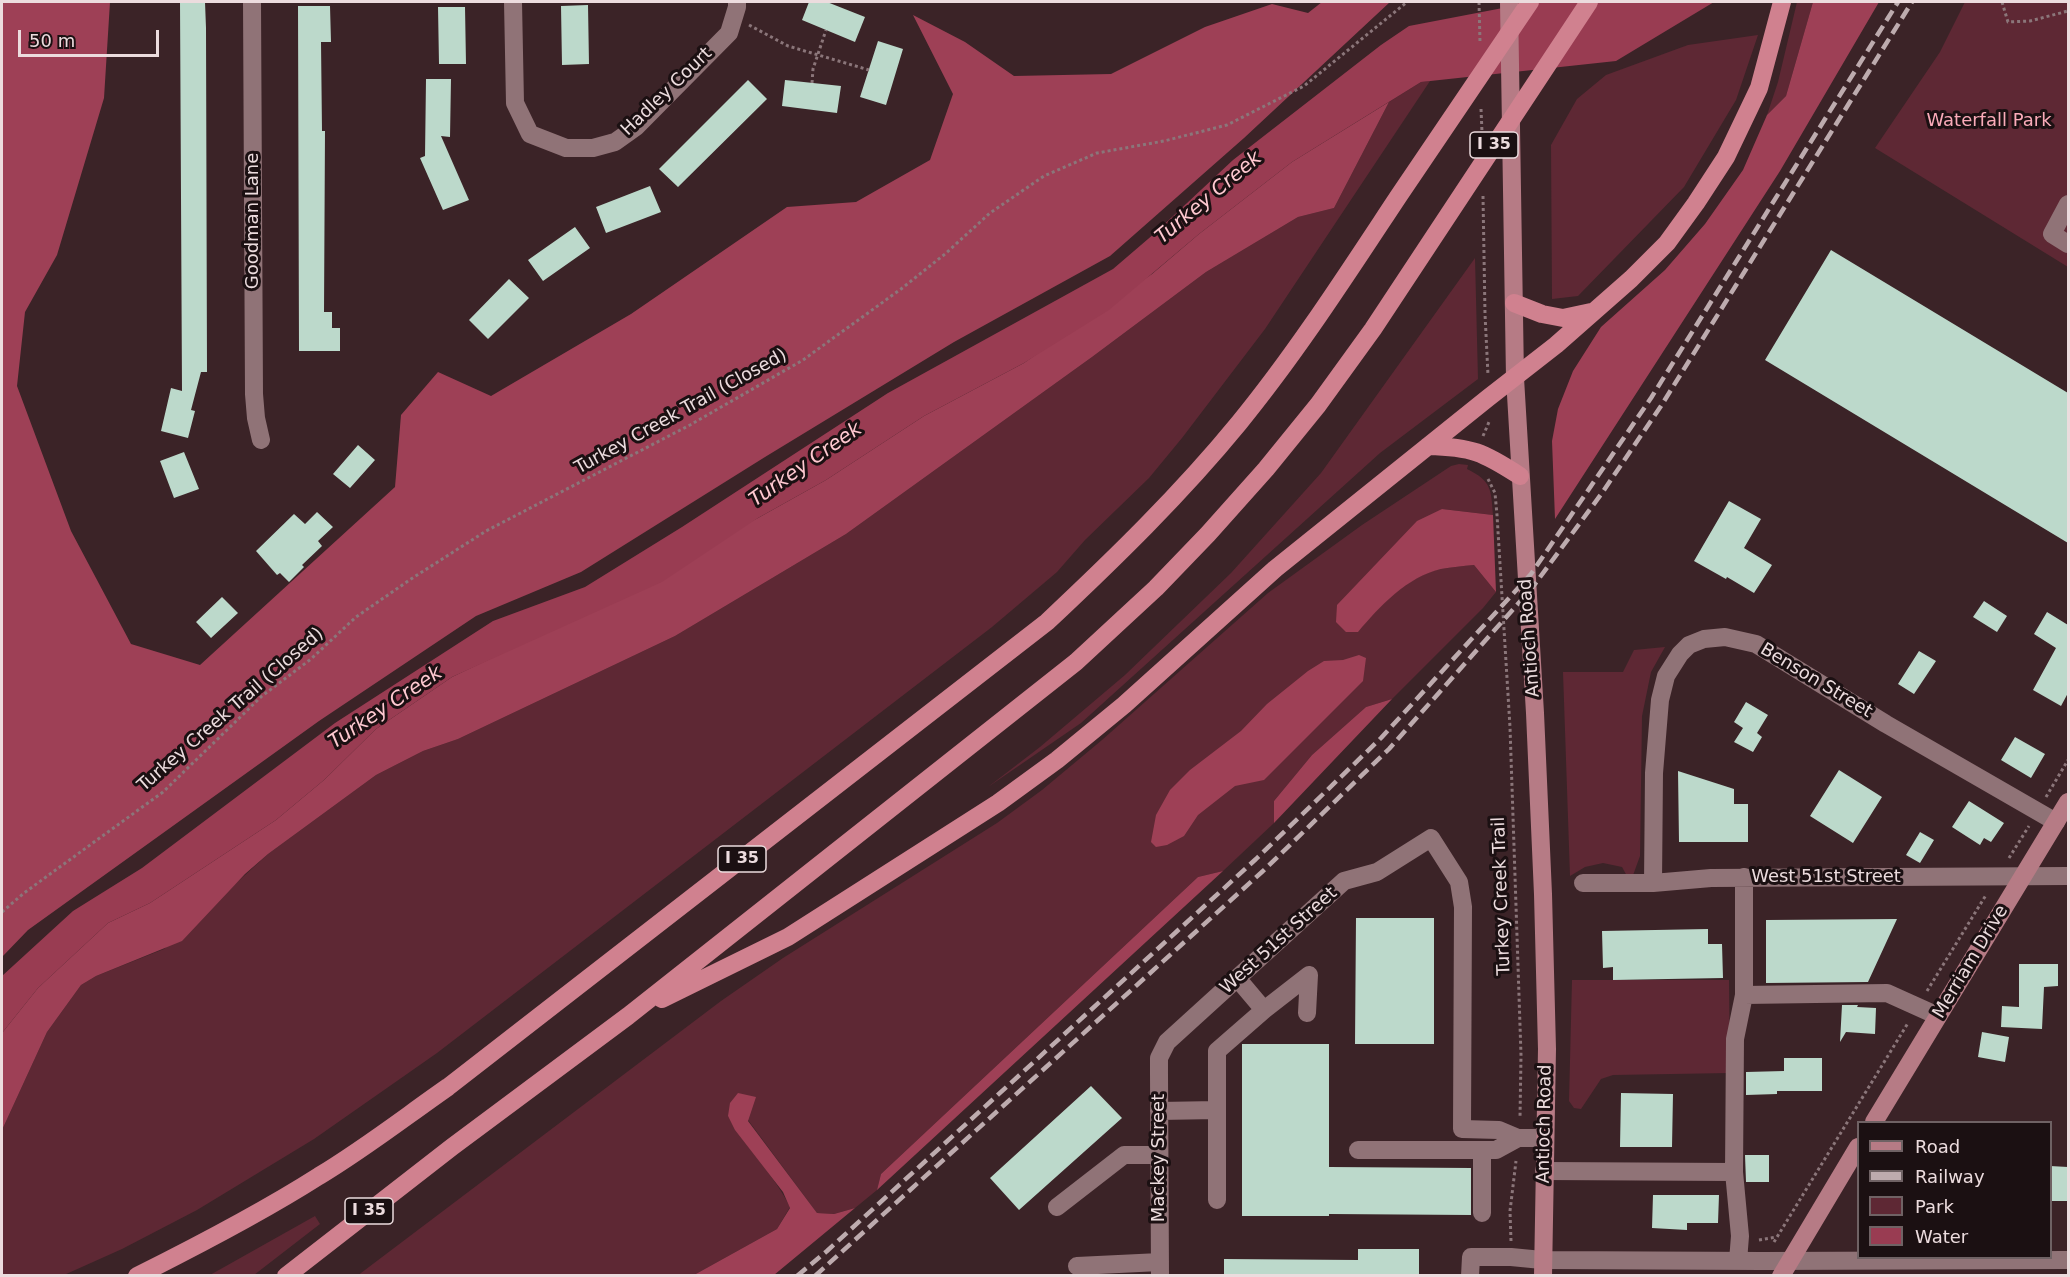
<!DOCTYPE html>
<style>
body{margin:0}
#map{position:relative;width:2070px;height:1277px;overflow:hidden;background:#3b2327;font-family:"DejaVu Sans",sans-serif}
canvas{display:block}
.frame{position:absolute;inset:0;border:3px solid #ecdcde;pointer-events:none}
.legend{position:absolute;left:1857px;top:1121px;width:195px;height:138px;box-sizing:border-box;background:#1b1012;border:2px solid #6f6264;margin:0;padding:8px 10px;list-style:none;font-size:18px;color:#ecdcde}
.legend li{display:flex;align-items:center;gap:12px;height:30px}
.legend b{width:30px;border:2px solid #6f6264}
.scale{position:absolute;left:18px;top:30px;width:141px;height:27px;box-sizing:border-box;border:3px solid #ecdcde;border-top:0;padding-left:8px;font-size:18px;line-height:21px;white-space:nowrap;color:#ecdcde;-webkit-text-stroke:4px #1b1012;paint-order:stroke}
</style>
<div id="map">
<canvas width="2070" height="1277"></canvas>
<div class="frame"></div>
<ul class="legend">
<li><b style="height:8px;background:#b67b85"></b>Road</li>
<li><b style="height:8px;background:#bdabae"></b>Railway</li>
<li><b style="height:16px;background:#5e2834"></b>Park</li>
<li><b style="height:16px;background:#993c52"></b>Water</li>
</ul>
<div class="scale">50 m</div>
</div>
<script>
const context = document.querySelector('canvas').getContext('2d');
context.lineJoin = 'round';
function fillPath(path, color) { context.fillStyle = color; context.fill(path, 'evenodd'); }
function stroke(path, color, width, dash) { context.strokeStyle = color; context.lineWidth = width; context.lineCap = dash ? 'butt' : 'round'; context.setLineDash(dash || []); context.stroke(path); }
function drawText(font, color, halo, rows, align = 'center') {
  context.font = font + ' "DejaVu Sans",sans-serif'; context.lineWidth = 6; context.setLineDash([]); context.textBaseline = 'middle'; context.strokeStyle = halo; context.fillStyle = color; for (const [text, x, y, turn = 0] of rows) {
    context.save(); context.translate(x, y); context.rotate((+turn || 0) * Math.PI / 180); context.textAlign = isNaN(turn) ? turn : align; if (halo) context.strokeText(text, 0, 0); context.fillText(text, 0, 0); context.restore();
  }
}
fillPath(new Path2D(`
 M1797 2H1813L1786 96 1767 115 1778 82Z
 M1965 2H2068V267L1875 148 1940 52Z
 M1758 35 1736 100 1684 187 1578 296 1552 299 1551 145 1577 99 1606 75 1688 45Z
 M1430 81 1265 329 1182 438 1149 478 1085 540 1057 572 992 627 437 1053 314 1139 197 1210 122 1249 64 1275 2 1276V1130L47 1032 81 985 96 976 164 949 268 854 376 775 423 751 458 739 675 636 846 534 1092 357 1206 272 1298 217 1334 208 1389 102 1421 82Z
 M1475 258 1478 379 1380 453 1081 723 988 787 1040 747 1125 675 1231 573 1321 473Z
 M1459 464 1468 465 1467 469C1492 481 1491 490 1493 515L1442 509 1358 631C1380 606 1407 576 1441 569 1452 567 1463 566 1474 565L1496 592 1483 608 1392 699 1366 707 1312 755 1274 801V823L1223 871 1198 877 881 1174 877 1190 855 1208 834 1214 817 1213 748 1120 728 1116C746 1149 774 1174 790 1207L777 1229 694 1275 357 1276 721 1001 783 958 997 823 1042 790 1102 740 1268 593 1362 525 1451 466Z
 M1665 647 1651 672 1642 716 1640 856 1632 878 1627 876 1622 867 1603 863 1585 867 1570 876 1563 672H1623L1634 650Z
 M1572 980H1729L1730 1073 1613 1075 1601 1079 1581 1109 1574 1108 1569 1101Z
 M315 1216 320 1224 254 1275H210Z`), '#5e2834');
fillPath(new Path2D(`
 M2 2H110L104 98 57 255 25 312 17 386 71 531 131 644 200 665 395 487 401 415 438 372 491 396 631 314 787 207 856 202 930 160 953 94 913 15 965 42 1014 76 1111 74 1205 27 1272 4 1308 13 1322 2H1390L1244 138 1110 256 954 342 765 457 581 572 476 616 319 721 28 930 2 957Z
 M1813 2H1879L1780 171 1555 519 1552 441 1558 409 1573 371 1601 327 1665 270 1705 224 1743 170 1767 115 1786 96Z
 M1389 102 1334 208 1298 217 1206 272 1092 357 846 534 675 636 458 739 423 751 376 775 268 854 245 874 182 941 96 976 81 985 47 1032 2 1130V1033L38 988 108 923 150 903 276 820 324 780 376 729 452 677 513 648 758 518 826 480 924 416 1024 363 1152 274 1199 234 1292 162Z
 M1442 509 1493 515 1496 592 1474 565C1463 566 1452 567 1441 569 1407 577 1380 606 1358 632H1346L1336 622 1337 605 1417 521Z
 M1359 655 1366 658 1363 681 1264 780 1235 786 1198 815 1184 836 1167 845 1156 847 1151 842 1156 815 1170 790 1190 770 1241 731 1267 704 1308 671 1324 661 1343 660Z
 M1392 699 1274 823V801L1312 755 1366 707Z
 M1223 871 877 1190 881 1174 1198 877Z
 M738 1093 756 1097 748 1121 817 1213 834 1214 855 1208 774 1275H694L777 1229 790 1208 783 1192 735 1130 728 1116 730 1103Z`), '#9e4056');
fillPath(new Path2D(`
 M1534 2H1714L1616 61 1421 82 1292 162 1199 234 1109 310 1024 363 924 416 826 480 758 518 662 582 452 677 376 729 324 780 276 820 150 903 108 923 38 988 2 1033V976L73 911 142 868 335 723 493 621 585 587 682 527 888 393 1113 269 1155 233 1233 160 1381 45 1409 26Z`), '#993c52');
fillPath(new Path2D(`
 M180 2H205L206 28 207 372H201L191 410 195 411 188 438 161 431 171 388 182 391Z
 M809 2H827L865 17 855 42 802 20Z
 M588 5 589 64 562 65 561 6Z
 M298 6H330L331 42H321L322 131H325L324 312H332V328H340V351H299Z
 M438 7H465L466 64H439Z
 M878 41 903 49 886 105 860 97Z
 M426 79H451L450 137 441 136 469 200 443 210 420 158 425 156Z
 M748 80 767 99 678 187 659 169Z
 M785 80 841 86 837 113 782 106Z
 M650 186 661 212 606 233 596 207Z
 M575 227 590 248 543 281 528 260Z
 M1831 250 2068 393V543L1765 360Z
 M509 279 529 298 488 339 469 320Z
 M358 445 375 460 350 488 333 474Z
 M184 452 199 489 174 498 160 461Z
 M1729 501 1761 519 1744 548 1772 565 1754 593 1727 577 1726 579 1694 561Z
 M317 512 333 527 318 541 322 546 302 565 304 567 289 582 280 573 277 575 256 551 294 514 305 524Z
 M222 597 238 613 211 638 196 622Z
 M1984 601 2007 616 1997 632 1973 617Z
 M2047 612 2068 625V693L2061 706 2033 690 2056 648 2034 634Z
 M1919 651 1936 661 1914 694 1898 684Z
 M1746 702 1768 715 1757 733 1762 737 1753 752 1734 742 1743 728 1734 722Z
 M2015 737 2045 754 2031 778 2001 760Z
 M1839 770 1882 797 1853 843 1810 816Z
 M1678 771 1734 789V804H1748V842H1679Z
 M1969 801 2004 823 1991 842 1984 838 1980 845 1952 827Z
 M1920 832 1934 840 1920 863 1906 855Z
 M1356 918H1434V1044H1355Z
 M1897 919 1868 982 1766 983V920Z
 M1708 929V944H1722L1723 978 1613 980V967L1603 968 1602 931Z
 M2019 964H2058V986L2044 987 2042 1029 2001 1027 2002 1006 2019 1007Z
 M1842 1005H1858L1857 1007 1876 1008 1875 1034 1846 1032 1840 1042Z
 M1982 1032 2009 1037 2005 1062 1978 1057Z
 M1242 1044H1329V1167L1471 1168V1215L1329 1214V1216H1242Z
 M1784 1058H1822V1091H1777V1094L1746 1095V1072L1784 1071Z
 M1091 1086 1122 1118 1019 1210 990 1178Z
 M1621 1093 1673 1094 1672 1147H1620Z
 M1745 1155H1769V1182H1746Z
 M2050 1166 2068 1167V1201H2050Z
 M1653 1195H1719L1718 1223H1687V1230L1652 1228Z
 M1358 1249H1419V1275H1224V1259L1358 1260Z`), '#bcd9cb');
stroke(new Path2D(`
 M1479 2 1480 42
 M2002 2 2008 22 2030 21 2068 11
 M749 25 788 46 869 70
 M812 83 813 69 826 30
 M1481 109 1482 132
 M1483 196 1485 314 1488 375
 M1483 436 1489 422
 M1488 479 1495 493 1497 515 1510 727 1521 1055 1520 1118
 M2046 797 2068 760
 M2009 858 2029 826
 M2 912 24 893 163 792 262 696 311 659 356 617 411 579 486 531 690 425 803 360 901 289 945 254 990 213 1044 176 1097 153 1164 141 1227 125 1304 86 1407 2
 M1927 991 1986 895
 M1759 1240 1776 1237
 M1511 1241 1510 1211 1516 1161
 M1774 1242 1908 1023`), '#8b767a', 3, [3, 3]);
stroke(new Path2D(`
 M252 2 254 394 256 418 261 440
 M513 2 515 103 530 134 566 148H593L615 142 636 127 729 33 737 7V2
 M2068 204 2052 234 2068 244
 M1744 877V995L1887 993 1938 1016
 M1583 883H1653L1711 878 2068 876
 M1653 883 1654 773 1660 700 1666 676 1680 654 1689 645 1704 639 1725 637 1756 644 1886 724 2056 822
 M1237 978 1264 1010 1309 975 1307 1013
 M1159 1111 1217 1110
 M1358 1150H1496L1518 1138
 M1482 1150V1213
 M1544 1171 1734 1172
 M1217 1200V1051L1264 1010
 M1057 1207 1124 1155H1159
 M1738 1261 1740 1236 1734 1172 1735 1039 1744 995
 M1077 1266 1160 1262
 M1160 1276 1159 1074V1058L1167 1042 1344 881 1377 872 1431 838 1459 882 1463 907 1462 1129 1499 1130 1518 1138H1545
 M1470 1276 1471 1257H1511L1542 1260 1762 1261 2068 1260`), '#907377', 18);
stroke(new Path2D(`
 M1509 2 1515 378 1535 713 1543 894 1547 1049 1543 1276
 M1874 1122 2068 802
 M1781 1276 1858 1147`), '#b67b85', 18);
stroke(new Path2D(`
 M1514 303 1542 314 1563 318 1591 312
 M1428 446C1472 447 1483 452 1520 476
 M662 999 788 937 998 803 1057 760 1124 705 1275 569 1488 398 1556 345 1631 279 1667 243 1696 203 1726 157 1759 88 1782 2
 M137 1276C199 1245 261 1213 319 1176 364 1149 405 1117 448 1087L1047 622C1114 559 1180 495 1239 423 1297 352 1347 274 1398 197 1442 132 1486 67 1530 2
 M286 1276 452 1147 628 1016 1076 662 1156 588 1208 534 1266 469 1318 405 1373 329 1589 2`), '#d0818f', 18);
stroke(new Path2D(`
 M797 1276 827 1251 1256 859 1381 738 1531 574 1651 398 1898 2
 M815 1276 1263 871 1389 749 1532 588 1602 493 1661 406 1912 2`), '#bdabae', 4.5, [12, 6]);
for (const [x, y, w] of [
 [1494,145,48],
 [742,859,48],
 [369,1211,48]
]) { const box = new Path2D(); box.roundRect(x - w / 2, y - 13, w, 26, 4.5); context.fillStyle = '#1b1012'; context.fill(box); stroke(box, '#ecdcde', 1.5); }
drawText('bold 16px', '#ecdcde', null, [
 ["I 35",1494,145],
 ["I 35",742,859],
 ["I 35",369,1211]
]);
drawText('18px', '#ecdcde', '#1b1012', [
 ["Hadley Court",667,92,-44],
 ["Goodman Lane",253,221,-90],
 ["Turkey Creek Trail (Closed)",681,412,-29],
 ["Antioch Road",1530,638,-94],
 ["Benson Street",1816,681,31],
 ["Turkey Creek Trail (Closed)",231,710,-41],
 ["West 51st Street",1826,877],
 ["Turkey Creek Trail",1502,896,-92],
 ["West 51st Street",1279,941,-42],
 ["Merriam Drive",1971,962,-59],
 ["Antioch Road",1545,1124,-89],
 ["Mackey Street",1159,1158,-90]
]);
drawText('18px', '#faabb9', '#1b1012', [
 ["Waterfall Park",1989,121]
]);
drawText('italic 20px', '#ffc9d1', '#1b1012', [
 ["Turkey Creek",1209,198,-40],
 ["Turkey Creek",806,465,-35],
 ["Turkey Creek",386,708,-34]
]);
</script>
